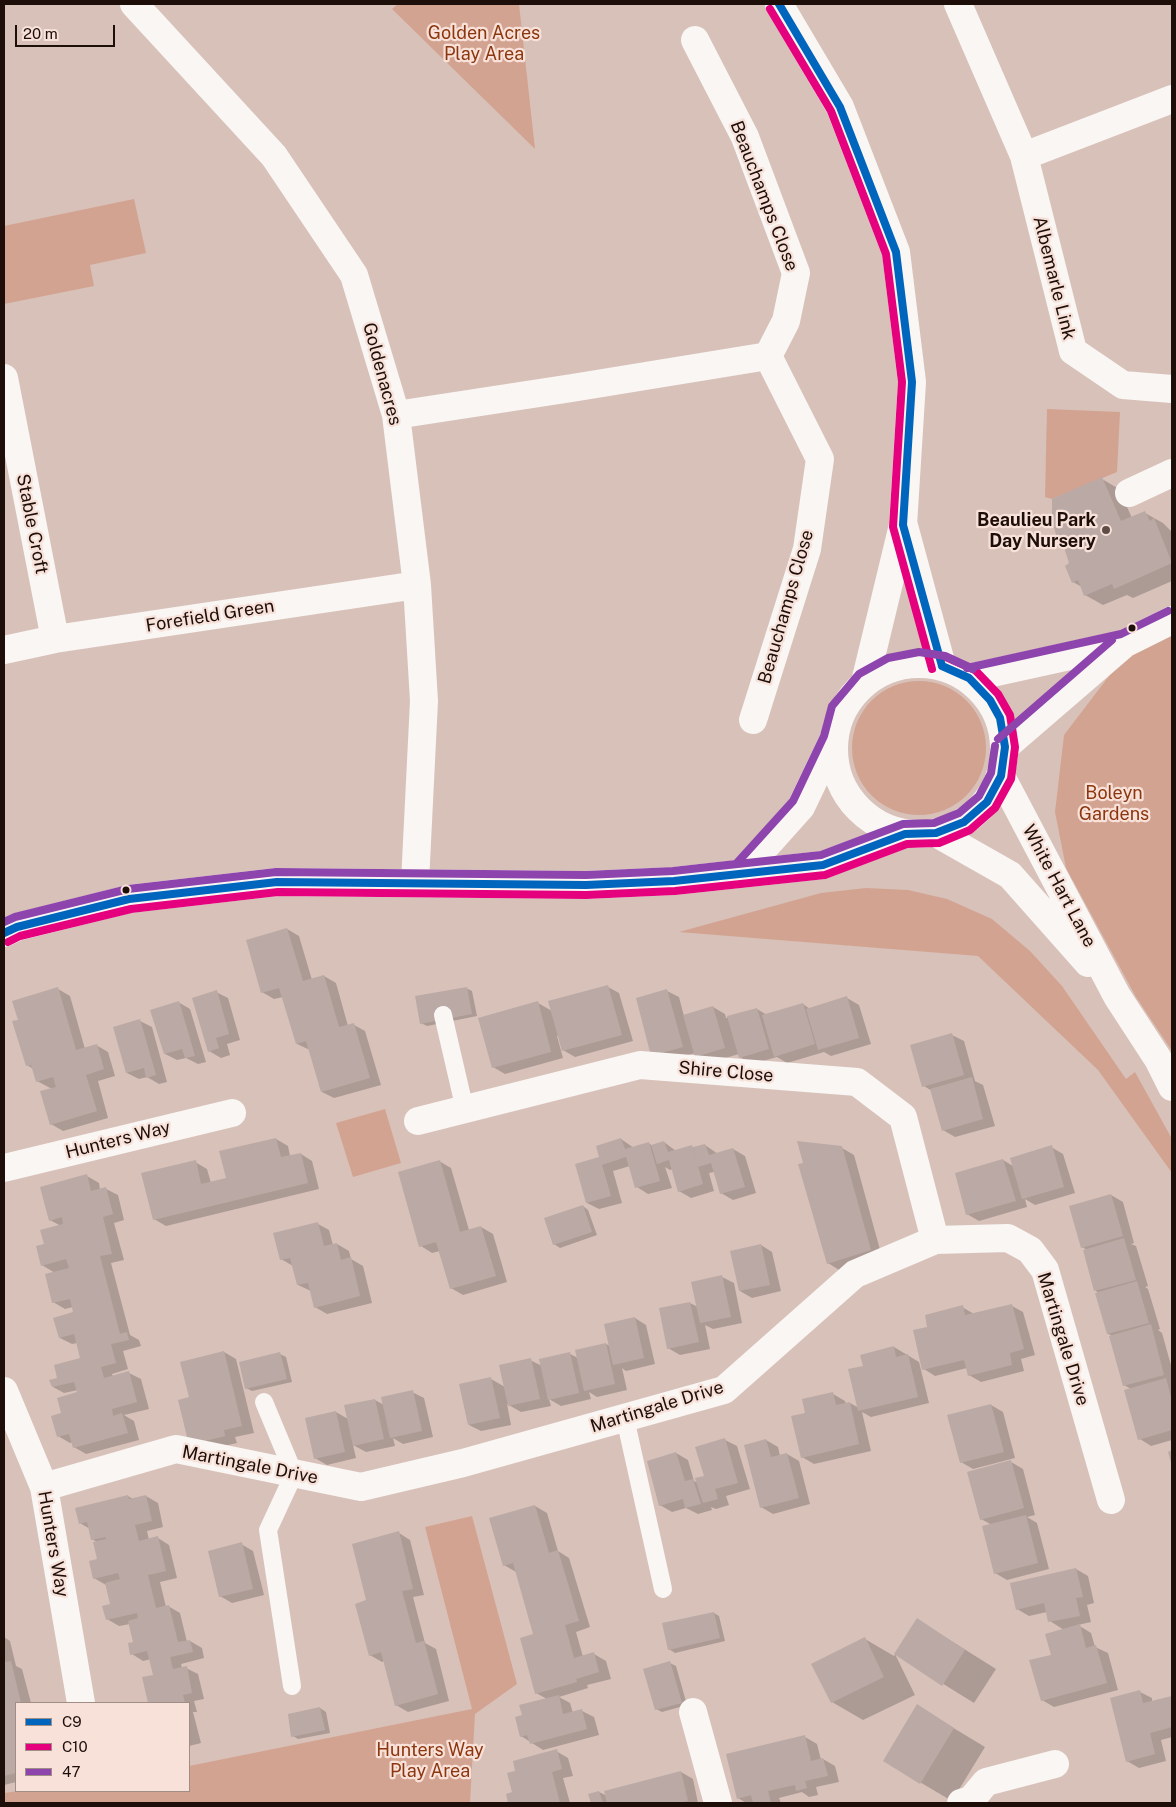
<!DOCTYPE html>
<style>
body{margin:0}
#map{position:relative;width:1176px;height:1807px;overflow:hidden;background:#d8c1b9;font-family:"Public Sans",sans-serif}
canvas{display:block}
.frame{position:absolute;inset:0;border:5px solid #1d0e09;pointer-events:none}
.legend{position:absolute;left:15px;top:1702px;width:175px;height:90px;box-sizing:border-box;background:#f7e1d9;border:1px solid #a08d86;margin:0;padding:6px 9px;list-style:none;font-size:15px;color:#1d0e09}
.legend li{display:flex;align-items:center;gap:10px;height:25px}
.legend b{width:25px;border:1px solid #a08d86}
.scale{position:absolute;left:15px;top:25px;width:100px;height:22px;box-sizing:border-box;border:2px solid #1d0e09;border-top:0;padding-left:6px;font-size:15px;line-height:18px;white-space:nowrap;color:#1d0e09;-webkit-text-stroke:4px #f7e1d9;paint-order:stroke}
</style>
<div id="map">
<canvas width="1176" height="1807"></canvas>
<div class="frame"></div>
<ul class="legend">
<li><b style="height:6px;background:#0065bd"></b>C9</li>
<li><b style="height:6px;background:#e5007d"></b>C10</li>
<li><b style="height:6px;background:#8e44ad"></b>47</li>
</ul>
<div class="scale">20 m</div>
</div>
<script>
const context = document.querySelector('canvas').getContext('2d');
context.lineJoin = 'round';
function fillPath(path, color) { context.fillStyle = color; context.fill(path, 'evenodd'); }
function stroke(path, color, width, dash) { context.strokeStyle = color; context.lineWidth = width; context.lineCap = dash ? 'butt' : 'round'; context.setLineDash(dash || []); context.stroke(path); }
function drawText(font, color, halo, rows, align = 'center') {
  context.font = font + ' "Public Sans",sans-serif'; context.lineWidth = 4.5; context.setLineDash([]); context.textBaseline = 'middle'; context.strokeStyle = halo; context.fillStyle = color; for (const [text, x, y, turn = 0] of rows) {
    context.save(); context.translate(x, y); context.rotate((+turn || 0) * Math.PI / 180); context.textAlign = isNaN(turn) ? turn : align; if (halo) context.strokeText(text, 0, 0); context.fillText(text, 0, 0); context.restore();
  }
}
fillPath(new Path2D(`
 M398 4H519L535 149 392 9Z
 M134 199 146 253 90 265 94 286 4 304V226Z
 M1047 409 1120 412 1117 472 1052 499 1045 497Z
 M1172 629V1051L1136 997 1066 868 1055 812 1064 735 1125 655Z
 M852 748a67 67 0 1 1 134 0a67 67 0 1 1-134 0Z
 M866 888 908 890 947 899 992 919 1030 951 1062 986 1126 1079 1135 1072 1172 1139V1173L1098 1070 978 956 679 932 821 893Z
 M385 1109 401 1163 353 1177 336 1123Z
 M472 1516 517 1684 475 1714 470 1803H4V1793L18 1791H189V1766L472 1709 425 1527Z`), '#d3a391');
fillPath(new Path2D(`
 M1102 479 1119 489 1132 518 1145 513 1163 523 1172 532V581L1133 598 1127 595 1103 605 1085 595 1082 587 1073 582 1070 563 1063 540 1058 538Z
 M287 929 299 936 312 980 324 976 336 983 348 1026 354 1025 365 1031 381 1085 334 1098 322 1092 310 1050 297 1044 283 997 274 999 262 992Z
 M608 987 619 993 633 1041 575 1057 563 1050 559 1035 557 1036 563 1058 505 1074 493 1067 538 1003 552 1011Z
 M466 988 472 991 477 1016 427 1026 421 1023Z
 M58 989 70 996 85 1049 96 1045 108 1052 115 1076 98 1081 108 1118 63 1131 51 1124 52 1089 37 1081 33 1069 27 1065Z
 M667 991 679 997 684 1016 713 1007 725 1014 726 1018 757 1009 767 1015 803 1004 810 1009 847 998 859 1005 871 1044 831 1056 824 1052 787 1063 777 1057 752 1064 740 1057 739 1054 708 1063 695 1053 664 1062 652 1055Z
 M216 992 228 998 240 1040 227 1044 230 1055 221 1058 209 1051Z
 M178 1002 190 1009 206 1062 198 1064 186 1058 177 1060 165 1054Z
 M140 1021 152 1027 167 1082 159 1084 147 1077 139 1079 127 1073Z
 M952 1035 964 1041 975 1081 983 1085 995 1126 955 1137 943 1130 932 1091 924 1086Z
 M276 1139 288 1146 290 1156 301 1154 312 1161 319 1189 166 1226 154 1219 195 1162 207 1169 211 1183 228 1179Z
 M621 1139 634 1148 648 1143 653 1146 664 1142 676 1151 705 1145 718 1154 733 1149 745 1156 756 1193 733 1200 721 1193 714 1172 709 1173 714 1191 691 1198 679 1191 673 1169 670 1170 665 1167 672 1188 648 1194 637 1187 630 1166 613 1171 622 1203 599 1209 587 1203 600 1158Z
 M1051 1147 1063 1154 1075 1193 1035 1205 1025 1199 1027 1207 979 1221 967 1214 1003 1160 1013 1166Z
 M842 1148 854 1155 882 1257 839 1270 828 1263Z
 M439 1161 451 1168 469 1230 481 1227 493 1234 507 1282 463 1295 451 1288 440 1251 432 1253 421 1246Z
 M87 1176 99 1183 100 1190 106 1189 118 1195 124 1220 114 1223 124 1260 111 1263 130 1335 139 1340 141 1346 123 1351 128 1369 112 1374 113 1377 129 1373 141 1379 149 1409 124 1415 134 1421 139 1440 86 1454 74 1447 73 1442 70 1443 58 1436 62 1414 79 1393 78 1390 64 1393 53 1387 81 1359 77 1343 72 1344 60 1338 75 1313 73 1307 65 1309 53 1302 55 1273 42 1265 45 1245 61 1226 50 1220Z
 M1111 1195 1123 1202 1134 1243 1131 1244 1136 1246 1148 1286 1145 1287 1148 1289 1160 1329 1158 1330 1162 1333 1172 1369V1382H1171L1172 1383V1440L1151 1446 1140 1439 1131 1389 1124 1385 1111 1335 1108 1334 1099 1293 1096 1291 1084 1251 1087 1250 1082 1247Z
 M583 1206 588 1210 597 1235 560 1248 554 1244Z
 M318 1224 329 1230 333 1245 337 1244 349 1251 351 1259 363 1266 372 1303 327 1314 315 1307 311 1291 298 1285 293 1266 281 1259Z
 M761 1245 772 1252 781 1291 752 1298 740 1291Z
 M722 1277 734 1283 742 1323 713 1329 705 1325 710 1349 680 1355 668 1348 690 1303 698 1307Z
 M1012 1306 1023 1312 1035 1355 1021 1359 1024 1371 981 1382 969 1375 967 1368 935 1376 924 1369 929 1328 962 1307 974 1314Z
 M635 1318 646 1325 655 1364 626 1371 622 1368 627 1390 597 1397 589 1392 591 1399 561 1406 549 1399 551 1406 521 1412 507 1404 511 1425 481 1431 469 1425 491 1379 505 1387 530 1360 542 1366 570 1354 578 1358 606 1344 610 1346Z
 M894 1347 919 1362 929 1403 871 1417 862 1412 871 1451 814 1464 802 1457 806 1414 833 1394 845 1401 846 1404 850 1403 859 1408 864 1367Z
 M224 1352 236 1359 254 1433 235 1437 237 1443 202 1451 190 1398Z
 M280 1354 286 1357 292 1382 252 1391 246 1388Z
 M412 1392 424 1398 433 1437 403 1444 393 1438 395 1446 366 1452 353 1445 356 1458 327 1465 315 1458 336 1412 348 1419 375 1400 384 1405Z
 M991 1405 1003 1412 1015 1458 973 1469 961 1462Z
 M725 1440 737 1446 750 1489 726 1496 729 1505 716 1509 711 1507 712 1510 698 1514 686 1508 672 1512 660 1505 676 1453 688 1460 694 1481 698 1483 705 1477Z
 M766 1440 778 1447 780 1456 787 1454 799 1461 810 1504 773 1514 761 1507Z
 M1011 1462 1023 1469 1035 1515 1027 1517 1037 1523 1049 1569 1007 1580 995 1573 992 1525 981 1519Z
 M128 1496 133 1499 146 1496 158 1503 163 1527 147 1531 149 1540 158 1538 169 1545 177 1578 160 1582 166 1607 168 1606 180 1613 187 1642 190 1641 202 1648 204 1658 181 1664 182 1668H186L198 1674 204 1699 194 1701 197 1712H193L201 1743 189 1746V1703H149L143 1678 155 1676 151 1659 143 1661 132 1654 134 1643 130 1624 119 1626 107 1619 112 1605 106 1585 94 1578 98 1560 97 1542 92 1539 90 1529 80 1523Z
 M535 1506 547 1513 558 1551 569 1558 590 1627 576 1632 583 1657 594 1654 606 1661 611 1679 587 1685 588 1688 559 1697 570 1703 573 1713 582 1711 594 1717 599 1735 543 1750 521 1736 523 1716 547 1699 536 1693 535 1635 516 1572 504 1565Z
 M399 1533 410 1540 424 1595 413 1597 425 1643 436 1649 449 1701 408 1712 396 1705 384 1661 382 1662 370 1655 368 1601Z
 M241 1544 253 1551 264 1595 232 1603 220 1596Z
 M1076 1569 1088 1576 1094 1603 1087 1605 1091 1622 1078 1625 1091 1633 1095 1647 1108 1653 1118 1690 1054 1707 1042 1700 1052 1655 1064 1630 1050 1621 1047 1612 1029 1616 1017 1609Z
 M714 1613 719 1616 725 1641 675 1653 669 1649Z
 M918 1620 996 1669 974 1703 895 1654Z
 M4 1637 10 1641 16 1666 22 1669 31 1703H16V1782L4 1785Z
 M865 1639 894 1656 895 1654 915 1695 863 1720 832 1702Z
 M670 1663 676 1666 687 1705 662 1712 656 1709Z
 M1140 1692 1152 1698V1702L1172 1698V1737L1161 1740 1166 1761 1139 1768 1127 1761Z
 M917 1706 985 1747 952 1801 884 1761Z
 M320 1708 326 1712 330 1733 298 1739 293 1736Z
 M805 1737 817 1744 821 1760 823 1759 835 1766 839 1782 816 1787 818 1795 809 1797 802 1792 779 1798 781 1803H746L738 1798Z
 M556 1751 568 1758 573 1776 563 1778 570 1803H509L507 1795 513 1793Z
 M681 1772 693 1779 698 1803H592L590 1795 599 1792 607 1796Z`), '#0003');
fillPath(new Path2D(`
 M1102 477 1121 521 1145 511 1150 521 1154 518 1172 563 1114 589 1112 584 1084 596 1078 580 1072 583 1065 566 1069 563 1061 538H1057L1052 521V499Z
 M287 928 303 981 324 975 339 1027 354 1023 370 1078 321 1092 306 1041 296 1044 279 988 261 993 246 940Z
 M608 985 622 1035 562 1051 548 1001Z
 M58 987 76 1050 97 1044 104 1069 86 1075 97 1111 50 1125 40 1091 56 1087 53 1077 36 1082 31 1065 26 1066 12 1021 18 1020 12 1001Z
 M467 987 472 1014 420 1024 415 996Z
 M667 989 683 1047 651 1056 636 998Z
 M217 990 229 1034 216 1038 219 1048 208 1052 192 998Z
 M847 996 859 1038 818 1050 806 1009Z
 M179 1001 195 1056 185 1058 182 1049 164 1054 150 1010Z
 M538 1001 551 1052 492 1068 478 1018Z
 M803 1003 815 1044 774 1057 762 1015Z
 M713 1006 725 1048 695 1057 683 1015Z
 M757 1008 769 1049 739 1058 727 1016Z
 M140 1019 156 1075 146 1078 144 1068 126 1073 113 1027Z
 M952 1033 964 1075 922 1087 910 1045Z
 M972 1077 983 1119 942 1131 930 1089Z
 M276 1138 281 1157 301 1153 308 1183 153 1220 141 1173 196 1160 201 1184 226 1178 219 1151Z
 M621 1138 625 1149 649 1142 660 1181 635 1188 626 1157 602 1165 611 1196 586 1203 575 1164 599 1157 596 1146Z
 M664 1141 668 1152 692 1145 703 1184 678 1192 669 1160 657 1164 651 1145Z
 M797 1141 842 1146 871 1250 827 1264 798 1164 803 1163Z
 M705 1144 709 1155 733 1148 745 1187 720 1194 711 1163 698 1167 693 1147Z
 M1052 1145 1064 1187 1022 1199 1010 1158Z
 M1003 1159 1016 1201 966 1215 955 1173Z
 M440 1160 460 1232 481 1226 496 1276 450 1289 436 1242 419 1247 398 1172Z
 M87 1174 91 1191 106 1187 113 1214 103 1217 112 1254 100 1256 120 1334 127 1332 129 1340 111 1344 116 1363 101 1367 104 1378 129 1371 137 1402 112 1409 113 1416 122 1413 128 1433 73 1448 69 1434 57 1437 51 1416 61 1413 57 1398 77 1392 74 1382 52 1387 49 1380 57 1378 54 1365 80 1358 74 1334 59 1338 53 1318 73 1312 70 1299 52 1303 45 1274 69 1268 66 1259 41 1266 36 1246 44 1244 40 1230 63 1224 62 1217 49 1221 40 1187Z
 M1111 1194 1123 1236 1081 1248 1069 1206Z
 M583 1205 592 1232 553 1245 544 1218Z
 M318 1222 324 1246 337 1243 341 1260 351 1257 360 1296 314 1308 308 1283 297 1285 290 1258 280 1260 273 1233Z
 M1124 1238 1136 1280 1094 1291 1083 1250Z
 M761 1244 770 1285 739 1291 730 1251Z
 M722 1275 731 1317 700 1323 691 1282Z
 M1137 1281 1149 1323 1107 1334 1095 1293Z
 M690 1302 699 1342 667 1349 659 1308Z
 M1012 1304 1024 1349 1010 1353 1012 1365 968 1376 964 1360 922 1370 913 1330 927 1327 925 1315 963 1305 965 1315Z
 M635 1317 644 1358 613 1365 604 1324Z
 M1151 1324 1164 1375 1123 1386 1109 1336Z
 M606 1343 615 1384 584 1391 575 1350Z
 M894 1346 896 1357 908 1354 918 1397 858 1411 848 1369 863 1366 860 1355Z
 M224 1351 242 1426 224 1430 225 1436 189 1445 178 1400 189 1397 180 1362Z
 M280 1352 287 1379 245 1389 239 1362Z
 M570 1352 579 1393 548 1400 539 1359Z
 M531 1358 540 1399 508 1406 499 1365Z
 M491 1377 500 1418 468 1425 459 1384Z
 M1166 1378 1172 1401V1430L1138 1440 1124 1390Z
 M413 1390 422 1431 390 1438 381 1397Z
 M833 1392 836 1405 850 1402 859 1444 801 1458 791 1416 805 1413 802 1399Z
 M375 1399 384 1439 353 1446 344 1405Z
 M991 1404 1004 1452 960 1463 947 1415Z
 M336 1411 345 1452 314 1459 305 1418Z
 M725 1438 738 1483 715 1489 718 1499 703 1503 695 1478 704 1476 695 1447Z
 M766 1439 771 1457 787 1453 799 1498 760 1508 744 1445Z
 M1172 1450V1466L1168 1452Z
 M676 1452 685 1481 693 1479 701 1504 685 1508 683 1499 659 1506 647 1461Z
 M1011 1460 1024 1508 980 1520 967 1472Z
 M128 1495 129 1499 146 1495 152 1521 135 1525 139 1541 158 1536 166 1571 148 1575 156 1608 169 1605 178 1642 190 1640 193 1652 170 1657 173 1669 187 1666 192 1693 183 1695 185 1703H148L142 1677 153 1675 147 1651 130 1655 128 1643 133 1642 128 1621 138 1618 137 1613 106 1620 102 1606 110 1604 105 1583 120 1579 118 1573 93 1579 89 1561 97 1559 93 1542 106 1539V1537L91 1540 87 1522 79 1524 75 1508Z
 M535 1505 549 1553 558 1550 579 1621 565 1625 574 1658 594 1652 599 1672 576 1679 577 1682 535 1694 520 1638 533 1634 513 1563 503 1566 489 1518Z
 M1026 1515 1038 1563 994 1574 982 1526Z
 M399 1531 413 1589 402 1591 416 1643 424 1641 438 1694 395 1706 381 1652 369 1656 355 1604 366 1600 352 1544Z
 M242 1542 253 1589 219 1597 208 1551Z
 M1076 1568 1083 1597 1076 1598 1080 1616 1048 1622 1044 1603 1016 1610 1010 1583Z
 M714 1612 720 1638 668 1650 662 1623Z
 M917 1618 965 1650 942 1686 894 1654Z
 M1080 1624 1086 1648 1096 1645 1107 1683 1041 1701 1029 1660 1051 1655 1045 1634Z
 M865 1637 884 1677 831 1703 811 1664Z
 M4 1657 6 1662 11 1661 21 1703H16V1773L4 1776Z
 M670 1661 682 1703 655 1710 643 1669Z
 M1140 1690 1143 1703 1172 1696V1727L1150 1733 1155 1754 1126 1762 1110 1698Z
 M559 1695 563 1714 582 1709 587 1729 530 1744 527 1735 520 1737 515 1717 522 1715 519 1705Z
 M917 1704 954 1728 920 1784 883 1761Z
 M320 1707 325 1730 291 1737 288 1714Z
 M805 1735 811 1761 823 1758 828 1776 805 1781 807 1788 796 1791 795 1785 768 1791 771 1803H753L751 1795 737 1799 726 1754Z
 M557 1749 562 1769 552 1772 560 1803H508L506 1794 512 1792 507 1773 515 1771 513 1761Z
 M681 1771 688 1801 678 1803H607L604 1791Z
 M599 1791 603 1803H591L588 1794Z`), '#bba9a5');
stroke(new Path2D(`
 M443 1015 465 1110
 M264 1402 294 1474 268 1530 292 1686
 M625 1418 663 1589`), '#f9f6f4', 18);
stroke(new Path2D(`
 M134 4 274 156 354 275 396 415 417 585 424 701 415 882
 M958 4 1024 156 1073 351 1123 385 1172 389
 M1024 156 1172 99
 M4 378 55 639
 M396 415 572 388 768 356 786 321 796 273 745 137 695 40
 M1129 493 1172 473
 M4 650 55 639 417 585
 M969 678 1124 644 1172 620
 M753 720 807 549 820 459 768 356
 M1005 747 1121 647
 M418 1121 640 1065 857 1082 903 1117 935 1240
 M4 1168 232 1113
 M4 1391 44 1487 81 1703
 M44 1487 176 1449 361 1487 463 1463 724 1390 855 1274 935 1240 1008 1238 1030 1250 1045 1270 1111 1500
 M693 1712 718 1803
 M961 1803 971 1800 986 1782 1055 1764`), '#f9f6f4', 28);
stroke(new Path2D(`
 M779 4 840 107 896 252 912 382 903 525 865 682
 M904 526 942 666
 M834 749a85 85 0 1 1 170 0a85 85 0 1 1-170 0Z
 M1001 776 1117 996 1158 1059 1172 1087
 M936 833 1010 875 1088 963
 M741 874 801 807 833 740
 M4 933 17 927 129 899 277 882 586 885 674 881 823 865 905 834`), '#f9f6f4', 28);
stroke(new Path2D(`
 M779 4 840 107 896 252 912 382 903 525 942 666
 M4 933 17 927 129 899 277 882 586 885 674 881 823 865 905 834 936 833 964 822 987 802 1001 776 1005 747 1000 718 990 700 969 678 942 666`), '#0065bd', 8);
stroke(new Path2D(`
 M770 9 831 111 886 254 902 382 893 527 932 669
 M8 942 20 936 131 909 278 892 586 895 675 891 825 875 907 844 939 843 970 830 995 808 1011 779 1015 747 1010 715 998 694 975 670 946 657`), '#e5007d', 8);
stroke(new Path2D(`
 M967 668 1121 634 1168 611
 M998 739 1112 640
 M719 866 821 855 903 824 934 823 959 813 979 796 991 773 995 746
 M4 922 15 917 128 889 276 872 586 875 673 871 736 864 793 801 824 736 832 706 859 674 888 658 919 652 945 656 973 669`), '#8e44ad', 8);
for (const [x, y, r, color] of [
 [1106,530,5,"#5e4d47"],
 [1132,628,4.5,"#1d0e09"],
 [126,890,4.5,"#1d0e09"]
]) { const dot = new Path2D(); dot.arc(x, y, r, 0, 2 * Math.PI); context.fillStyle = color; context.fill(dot); stroke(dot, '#f7e1d9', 2); }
drawText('18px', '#8c360e', '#f7e1d9', [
 ["Golden Acres",484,33],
 ["Play Area",484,54],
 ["Boleyn",1114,793],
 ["Gardens",1114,814],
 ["Hunters Way",430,1750],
 ["Play Area",430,1771]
]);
drawText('18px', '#1d0e09', '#f7e1d9', [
 ["Beauchamps Close",764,196,69],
 ["Albemarle Link",1054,278,76],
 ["Goldenacres",382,374,75],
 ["Stable Croft",32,524,79],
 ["Beauchamps Close",786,607,-74],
 ["Forefield Green",210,616,-9],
 ["White Hart Lane",1059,886,62],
 ["Shire Close",726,1072,5],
 ["Hunters Way",118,1140,-14],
 ["Martingale Drive",1063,1339,73],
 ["Martingale Drive",657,1407,-17],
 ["Martingale Drive",250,1465,11],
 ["Hunters Way",53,1544,80]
]);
drawText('bold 18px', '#1d0e09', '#f7e1d9', [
 ["Beaulieu Park",1096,520],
 ["Day Nursery",1096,541]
], 'right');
</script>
